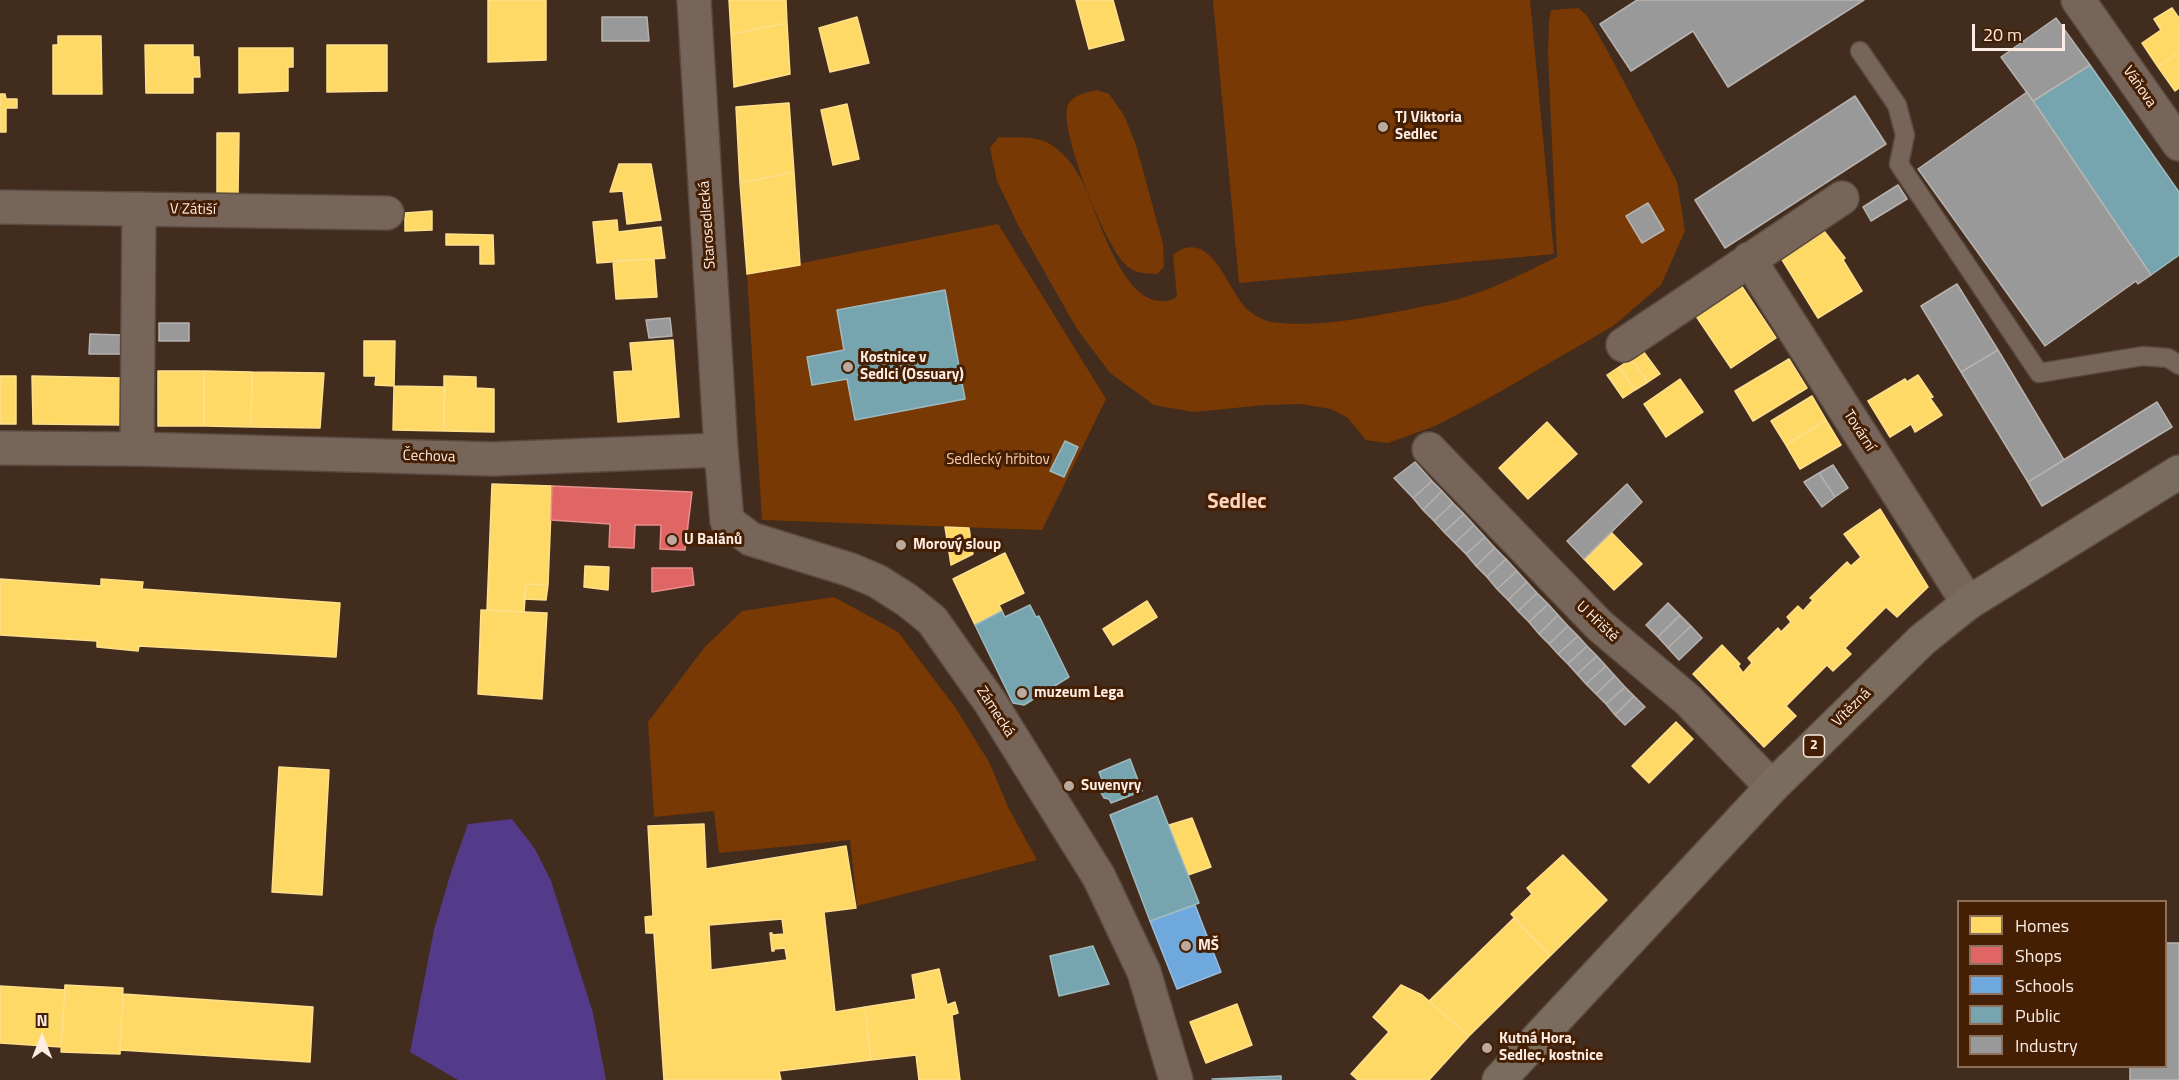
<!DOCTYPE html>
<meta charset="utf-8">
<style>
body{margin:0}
#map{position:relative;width:2179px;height:1080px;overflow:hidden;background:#422c1d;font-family:"Titillium Web",sans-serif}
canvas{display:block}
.legend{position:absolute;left:1957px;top:900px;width:210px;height:168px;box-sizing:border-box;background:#451f03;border:2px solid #8e715d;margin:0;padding:8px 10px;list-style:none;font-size:18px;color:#fcece3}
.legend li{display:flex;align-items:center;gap:12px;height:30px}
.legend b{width:30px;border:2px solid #8e715d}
.north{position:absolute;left:12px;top:1008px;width:60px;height:60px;-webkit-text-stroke:4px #451f03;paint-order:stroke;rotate:0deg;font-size:16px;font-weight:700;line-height:24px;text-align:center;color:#fcece3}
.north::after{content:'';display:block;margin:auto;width:21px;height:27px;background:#fcece3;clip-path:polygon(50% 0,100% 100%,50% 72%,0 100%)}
.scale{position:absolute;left:1972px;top:24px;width:93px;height:27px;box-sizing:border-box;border:3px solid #fcece3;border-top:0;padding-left:8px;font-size:18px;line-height:21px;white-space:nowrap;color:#fcece3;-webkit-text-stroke:4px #451f03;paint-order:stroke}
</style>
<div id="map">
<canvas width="2179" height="1080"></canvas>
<ul class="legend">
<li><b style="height:16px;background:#ffd966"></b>Homes</li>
<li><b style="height:16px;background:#e06666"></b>Shops</li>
<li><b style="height:16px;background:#6fa8dc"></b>Schools</li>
<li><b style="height:16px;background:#76a5af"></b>Public</li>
<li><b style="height:16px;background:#999"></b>Industry</li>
</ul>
<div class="north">N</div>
<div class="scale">20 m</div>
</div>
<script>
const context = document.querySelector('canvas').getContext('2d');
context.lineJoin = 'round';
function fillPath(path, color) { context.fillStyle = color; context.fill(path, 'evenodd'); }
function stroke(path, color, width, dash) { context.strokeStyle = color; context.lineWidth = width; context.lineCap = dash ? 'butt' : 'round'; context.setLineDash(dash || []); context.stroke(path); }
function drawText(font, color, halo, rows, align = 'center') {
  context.font = font + ' "Titillium Web",sans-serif'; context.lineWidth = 6; context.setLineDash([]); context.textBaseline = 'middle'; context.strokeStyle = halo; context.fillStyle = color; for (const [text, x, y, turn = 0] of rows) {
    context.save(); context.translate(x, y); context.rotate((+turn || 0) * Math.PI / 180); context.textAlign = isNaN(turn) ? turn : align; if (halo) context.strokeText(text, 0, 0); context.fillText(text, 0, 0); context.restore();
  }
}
fillPath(new Path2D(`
 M1213 0H1530L1554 254 1239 283Z
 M1579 8 1588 17 1606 48 1677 182 1685 231 1661 285 1613 326 1491 397 1435 426 1388 443 1366 440 1348 418 1331 409 1301 404 1266 405 1193 412 1154 405 1110 373 1077 329 1019 227 997 181 990 148 999 137C1016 138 1038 135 1053 146 1066 155 1075 167 1082 181 1097 211 1120 299 1160 301 1167 301 1172 301 1177 296L1173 255C1211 225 1228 292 1247 309 1252 314 1264 321 1271 322 1318 328 1364 318 1411 309 1429 305 1447 303 1465 297 1496 288 1527 271 1557 257L1548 53 1549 21 1551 10Z
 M1097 90 1109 94 1124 115 1136 145 1163 244 1164 267 1157 274C1146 273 1136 274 1127 266 1106 249 1061 134 1067 108 1070 95 1086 93 1097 90Z
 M998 224 1106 399 1042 530 762 520 747 274ZM945 290 965 399 855 420 847 379 813 385 807 357 844 350 837 310Z
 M834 597 898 632 955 707 989 762 1009 809 1037 860 857 906 850 840 719 853 714 811 654 817 648 722 704 648 742 611Z`), '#783904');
fillPath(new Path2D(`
 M512 819 535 849 551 881 593 1013 606 1080H458L410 1052 434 930 451 872 468 824Z`), '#533b8a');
const homes = new Path2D(`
 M488 0H546V60L488 62Z
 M729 0H786L787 23 731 34Z
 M1076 0H1113L1124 40 1089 49Z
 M2172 8 2179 18V52L2158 67 2142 43 2161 30 2154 19Z
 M857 17 869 63 830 72 819 28Z
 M787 23 790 74 734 87 731 34Z
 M58 36H101L102 94H53V45H58Z
 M145 45H193V57H199L200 77H193V93H146Z
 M327 45H387V91L327 92Z
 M239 48H293V67H288V91L239 93Z
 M2179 52V88L2175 91 2158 67Z
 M0 94H5L6 99H17V108H6V132H0Z
 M789 103 794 172 740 183 736 107Z
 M847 104 859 159 833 165 821 110Z
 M217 133H239L238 194H217Z
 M619 164H651L661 220 627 224 623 191 610 192Z
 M794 172 800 265 747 274 740 183Z
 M432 211V230L405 231V213Z
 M617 220 618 232 661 227 665 258 597 263 593 222Z
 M1824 231 1845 258 1843 260 1862 291 1818 318 1781 258Z
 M446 234 493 235 494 264H480V245H446Z
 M654 259 657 297 616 299 613 261Z
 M1741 285 1776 338 1731 368 1696 316Z
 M673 340 679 417 618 422 614 372 633 371 630 343Z
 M364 341H395L394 386 375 385 376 376H364Z
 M1643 351 1660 374 1648 382 1631 359Z
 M1631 359 1648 382 1635 390 1619 367Z
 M1789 359 1807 388 1753 421 1735 391Z
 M1619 367 1635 390 1623 398 1607 375Z
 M158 371H204V426H158Z
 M204 371 252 372 251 427 204 426Z
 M252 372 324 373 320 428 251 427Z
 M1918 375 1933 397 1930 398 1942 415 1915 432 1911 424 1890 437 1868 401 1905 379 1907 382Z
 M0 376H16V424H0Z
 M32 376 122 378 121 425 33 424Z
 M444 376 476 377V388L494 389V432L444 431Z
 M1680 379 1703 412 1666 437 1644 404Z
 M394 386 445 387 444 431 393 430Z
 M1812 396 1826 420 1786 445 1771 421Z
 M1826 420 1841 445 1800 469 1786 445Z
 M1547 422 1577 454 1528 499 1499 468Z
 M492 484 552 486 548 585 526 584 524 612 487 610Z
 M1880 509 1928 587 1897 617 1886 607 1845 648 1851 654 1833 671 1827 665 1786 706 1796 716 1764 747 1693 674 1722 645 1740 664 1738 666 1743 673 1752 663 1748 658 1778 628 1781 632 1791 622 1787 617 1798 606 1803 611 1813 600 1810 598 1847 562 1851 566 1861 557 1844 534Z
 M945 527 969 528 973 554 951 565Z
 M1611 532 1642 564 1614 590 1584 559Z
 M1005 553 1024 593 999 605 1002 611 975 625 953 579Z
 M585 566 609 567 608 590 584 587Z
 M0 579 101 586V579L143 582 142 589 340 603 336 657 139 646 138 651 97 647V641L0 635Z
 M526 584 548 585 546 600 524 599Z
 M1147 601 1157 617 1113 645 1103 629Z
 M481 610 547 613 542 699 478 694Z
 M1676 722 1693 739 1649 783 1632 766Z
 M279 767 329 770 322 895 272 892Z
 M1192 818 1211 867 1188 875 1169 825Z
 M704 824 706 869 846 846 856 908 824 912 835 1012 865 1007 871 1060 779 1071 781 1080H664L654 933H646L645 917 653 916 648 826ZM782 919 784 934 772 935V933H770L772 951H774V949L785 948 787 960 711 970 709 925Z
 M1563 855 1607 900 1550 956 1511 914 1532 894 1527 888Z
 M1514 918 1550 956 1469 1036 1429 1001Z
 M939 969 947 1005 955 1002 958 1013 952 1015 960 1080H919L916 1055 871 1060 865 1007 916 999 912 975Z
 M65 985 123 988 120 1054 61 1052Z
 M1401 985 1422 995 1469 1036 1429 1080H1358L1351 1074 1389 1032 1373 1017Z
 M0 986 65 990 61 1047 0 1043Z
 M123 994 313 1007 310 1062 120 1050Z
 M1237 1004 1252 1045 1206 1063 1190 1022Z`);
fillPath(homes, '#ffd966');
stroke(homes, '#fedf8c', 1.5);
const shops = new Path2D(`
 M552 486 692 492 685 550 660 549 661 525H635L634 548 609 547 610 524 551 520Z
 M652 568H692L694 585 652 592Z`);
fillPath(shops, '#e06666');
stroke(shops, '#e88e8c', 1.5);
const schools = new Path2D(`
 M1195 905 1221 972 1177 989 1150 921Z`);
fillPath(schools, '#6fa8dc');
stroke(schools, '#99bcde', 1.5);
const public = new Path2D(`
 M2090 65 2179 192V255L2151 275 2033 101Z
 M945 290 965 399 855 420 847 379 812 385 807 357 844 350 837 310Z
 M1065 441 1078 447 1064 477 1050 471Z
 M1030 605 1036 617 1039 616 1069 677 1024 705 1013 703 975 625 1002 611 1005 617Z
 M1130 759 1142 791 1111 803 1109 799 1104 798 1100 791 1104 785 1099 772Z
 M1157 796 1199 903 1150 921 1110 815Z
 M1093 946 1109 984 1059 996 1050 956Z
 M1281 1076V1080L1212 1079Z`);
fillPath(public, '#76a5af');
stroke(public, '#9ebabf', 1.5);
const industry = new Path2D(`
 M1637 0H1864L1728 87 1693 31 1631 71 1600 24Z
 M602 17H647L649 41H602Z
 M2056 18 2090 65 2033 101 2001 57Z
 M2027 92 2151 275 2138 284 2136 281 2045 346 1918 169Z
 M1855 96 1886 144 1725 248 1695 200Z
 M1898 185 1907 199 1871 221 1863 207Z
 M1648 203 1664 230 1642 243 1626 216Z
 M1957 284 1998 350 1961 372 1921 306Z
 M670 318 672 336 649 338 646 320Z
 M159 323H189V341H159Z
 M90 334 122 335V354H89Z
 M1998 350 2064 460 2028 482 1961 372Z
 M2157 402 2172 427 2042 506 2028 482Z
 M1415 462 1432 481 1413 498 1394 478Z
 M1833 465 1848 488 1835 497 1819 473Z
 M1819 473 1835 497 1822 507 1804 482Z
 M1432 481 1442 491 1423 510 1413 498Z
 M1627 484 1642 502 1584 559 1567 541Z
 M1442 491 1453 503 1434 521 1423 510Z
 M1453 503 1464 514 1444 532 1434 521Z
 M1464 514 1474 525 1455 543 1444 532Z
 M1474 525 1485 537 1466 554 1455 543Z
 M1485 537 1495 548 1476 566 1466 554Z
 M1495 548 1506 559 1487 577 1476 566Z
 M1506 559 1517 571 1497 589 1487 577Z
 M1517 571 1527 582 1508 600 1497 589Z
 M1527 582 1537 593 1518 611 1508 600Z
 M1537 593 1548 604 1529 622 1518 611Z
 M1668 603 1680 615 1658 637 1646 625Z
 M1548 604 1558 615 1539 634 1529 622Z
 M1558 615 1568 626 1549 644 1539 634Z
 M1680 615 1691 626 1668 648 1658 637Z
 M1568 626 1578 636 1558 654 1549 644Z
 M1691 626 1702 638 1679 660 1668 648Z
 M1578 636 1587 646 1568 664 1558 654Z
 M1587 646 1597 656 1577 674 1568 664Z
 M1597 656 1606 666 1586 684 1577 674Z
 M1606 666 1615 676 1596 694 1586 684Z
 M1615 676 1625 687 1606 704 1596 694Z
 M1625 687 1634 696 1615 715 1606 704Z
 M1634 696 1645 707 1625 725 1615 715Z
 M2166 943H2179V1080H2130V1066H2166Z`);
fillPath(industry, '#999');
stroke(industry, '#b7b2af', 1.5);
const lane = new Path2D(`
 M1860 51 1897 105 1905 135 1899 164 2039 373 2143 356 2168 358 2179 365`);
const street = new Path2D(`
 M694 0 721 450 727 521 751 539 851 570 877 581 907 600 932 620 990 702 1099 877 1144 972 1176 1080
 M2078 0 2179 144
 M0 207 387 213
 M1749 259 1968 603
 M1623 345 1842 198
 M0 448 137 449 492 459 721 450
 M137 449 139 209
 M1429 449 1600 626 1688 700 1772 787`);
const primary = new Path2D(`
 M1499 1080 1772 787 1922 640 1968 603 2179 472`);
stroke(lane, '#59493f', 21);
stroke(street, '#59493f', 36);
stroke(primary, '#59493f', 36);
stroke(lane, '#776559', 18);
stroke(street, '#776559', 33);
stroke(primary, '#7a6d5e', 33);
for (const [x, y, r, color] of [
 [1383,127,6,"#bba99e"],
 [848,367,6,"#bba99e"],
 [672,540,6,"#bba99e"],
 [901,545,6,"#bba99e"],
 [1022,693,6,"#bba99e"],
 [1069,786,6,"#bba99e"],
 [1186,946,6,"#bba99e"],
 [1487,1048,6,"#bba99e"]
]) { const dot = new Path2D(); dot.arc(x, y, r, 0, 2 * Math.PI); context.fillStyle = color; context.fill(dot); stroke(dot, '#451f03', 2); }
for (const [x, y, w] of [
 [1814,746,21]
]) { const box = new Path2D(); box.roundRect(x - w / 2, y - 11, w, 22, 4.5); context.fillStyle = '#451f03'; context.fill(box); stroke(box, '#fcece3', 1.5); }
drawText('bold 14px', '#fcece3', null, [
 ["2",1814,746]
]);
drawText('15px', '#fcece3', '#451f03', [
 ["Váňova",2139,87,55],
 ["V Zátiší",193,210,1],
 ["Starosedlecká",708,225,-94],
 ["Tovární",1859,431,57],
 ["Čechova",429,457,2],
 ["U Hřiště",1597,622,43],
 ["Vítězná",1852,708,-45],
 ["Zámecká",995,712,57]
]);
drawText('bold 15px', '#fcece3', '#451f03', [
 ["TJ Viktoria",1395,118],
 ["Sedlec",1395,135],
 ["Kostnice v",860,358],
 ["Sedlci (Ossuary)",860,375],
 ["U Balánů",684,540],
 ["Morový sloup",913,545],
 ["muzeum Lega",1034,693],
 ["Suvenyry",1081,786],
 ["MŠ",1198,946],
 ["Kutná Hora,",1499,1039],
 ["Sedlec, kostnice",1499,1056]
], 'left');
drawText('15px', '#fecdb0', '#451f03', [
 ["Sedlecký hřbitov",998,460]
]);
drawText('bold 21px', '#fdd4bc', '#451f03', [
 ["Sedlec",1237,503]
]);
</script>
